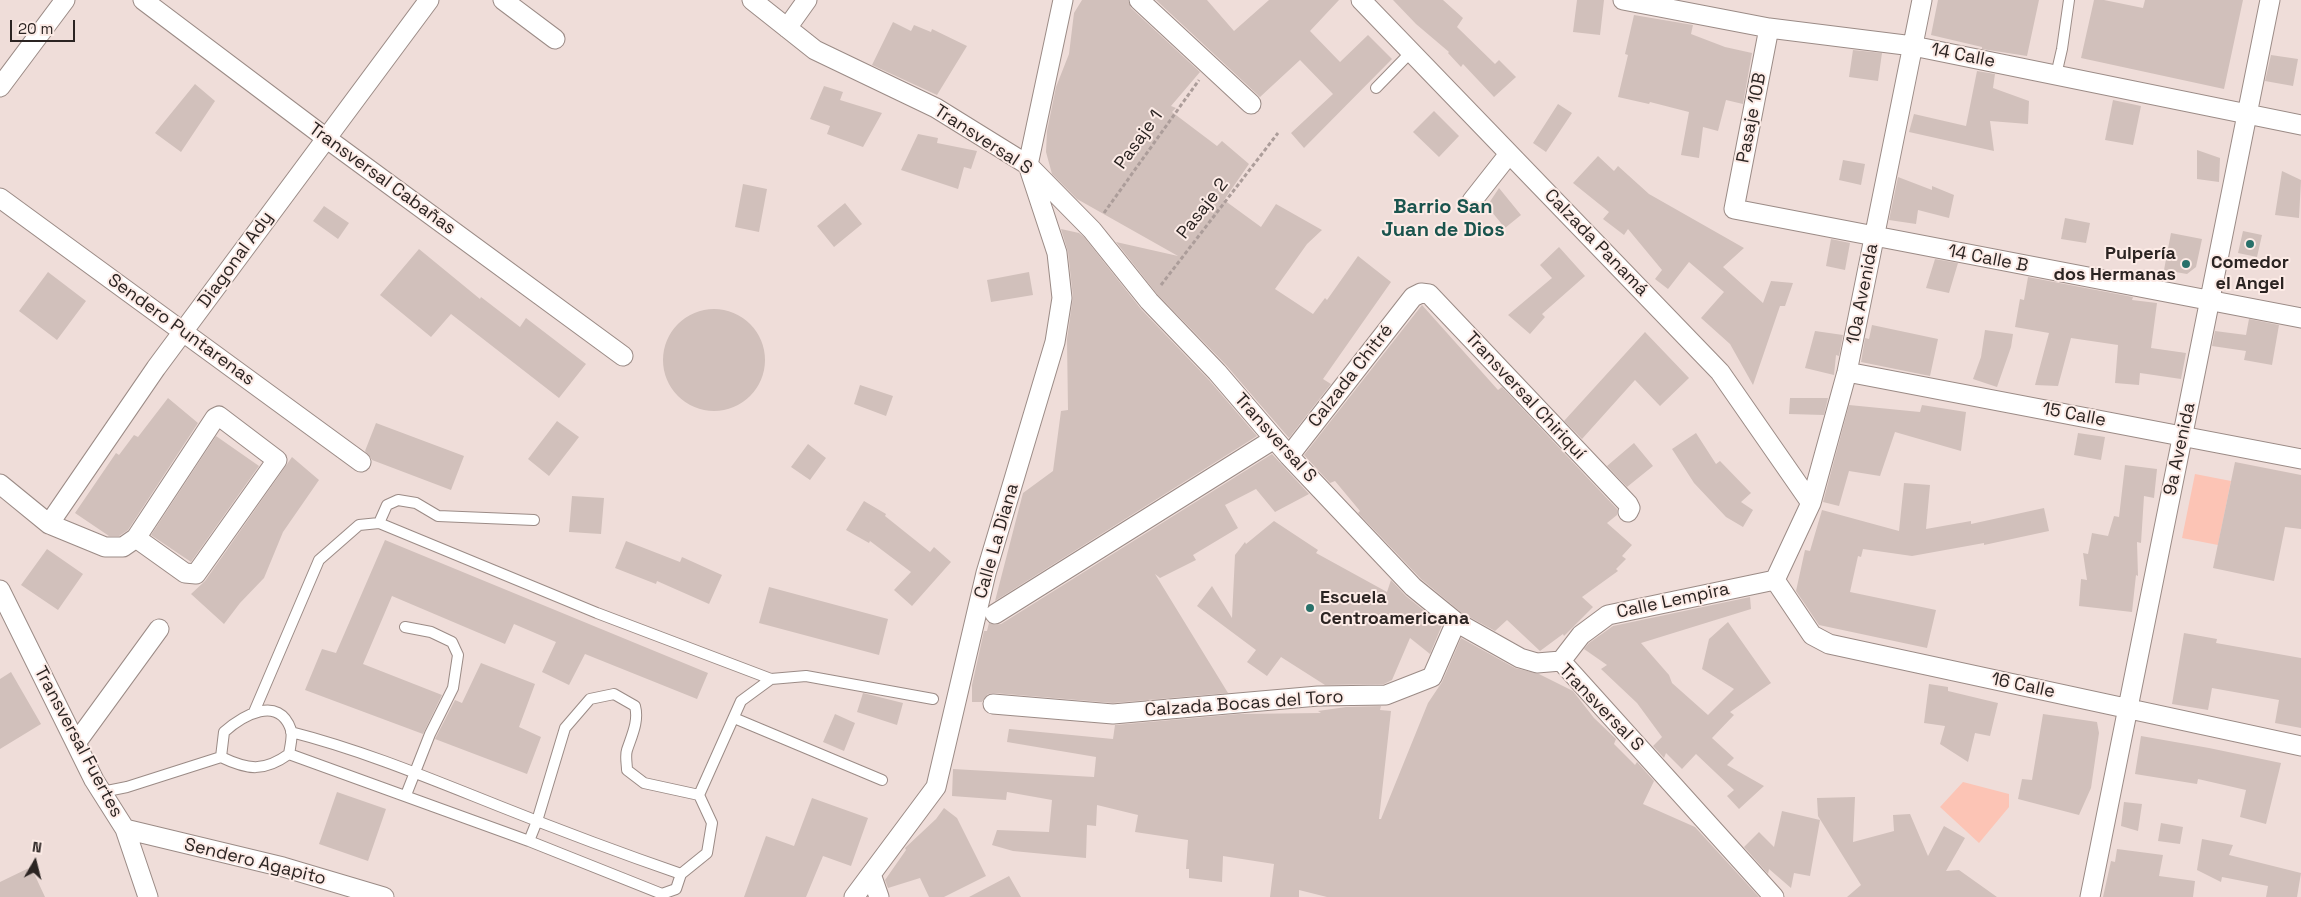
<!DOCTYPE html>
<meta charset="utf-8">
<style>
body{margin:0}
#map{position:relative;width:2301px;height:897px;overflow:hidden;background:#efddd9;font-family:"Space Grotesk",sans-serif}
canvas{display:block}
.north{position:absolute;left:10px;top:837px;width:50px;height:50px;-webkit-text-stroke:4px #fcebe6;paint-order:stroke;rotate:8deg;font-size:14px;font-weight:700;line-height:20px;text-align:center;color:#2b2422}
.north::after{content:'';display:block;margin:auto;width:18px;height:22px;background:#2b2422;clip-path:polygon(50% 0,100% 100%,50% 72%,0 100%)}
.scale{position:absolute;left:10px;top:20px;width:65px;height:22px;box-sizing:border-box;border:2px solid #2b2422;border-top:0;padding-left:6px;font-size:15px;line-height:18px;white-space:nowrap;color:#2b2422;-webkit-text-stroke:4px #fcebe6;paint-order:stroke}
</style>
<div id="map">
<canvas width="2301" height="897"></canvas>
<div class="north">N</div>
<div class="scale">20 m</div>
</div>
<script>
const context = document.querySelector('canvas').getContext('2d');
context.lineJoin = 'round';
function fillPath(path, color) { context.fillStyle = color; context.fill(path, 'evenodd'); }
function stroke(path, color, width, dash) { context.strokeStyle = color; context.lineWidth = width; context.lineCap = dash ? 'butt' : 'round'; context.setLineDash(dash || []); context.stroke(path); }
function drawText(font, color, halo, rows, align = 'center') {
  context.font = font + ' "Space Grotesk",sans-serif'; context.lineWidth = 4; context.setLineDash([]); context.textBaseline = 'middle'; context.strokeStyle = halo; context.fillStyle = color; for (const [text, x, y, turn = 0] of rows) {
    context.save(); context.translate(x, y); context.rotate((+turn || 0) * Math.PI / 180); context.textAlign = isNaN(turn) ? turn : align; if (halo) context.strokeText(text, 0, 0); context.fillText(text, 0, 0); context.restore();
  }
}
fillPath(new Path2D(`
 M2195 474 2231 481 2218 545 2182 538Z
 M1963 782 2009 794V807L1979 843 1940 807Z`), '#fcc4b5');
fillPath(new Path2D(`
 M1082 0H1128L1131 8 1200 72 1171 106 1176 108 1172 112 1217 146 1222 141 1249 164 1224 200 1261 227 1276 204 1322 230 1307 244 1275 289 1313 314 1325 298 1327 300 1358 256 1391 282 1323 379 1331 384 1289 438 1226 365 1157 294 1116 242 1178 256 1077 199 1052 174 1046 152 1047 131 1056 87 1069 54 1074 13Z
 M1156 0H1207L1234 31 1269 0H1339L1310 31 1340 62 1368 35 1392 59 1304 148 1291 133 1333 94 1300 60 1260 97Z
 M1393 0H1443L1463 18 1457 27 1495 64 1499 60 1516 77 1494 97 1463 64 1461 67 1448 53 1449 52 1416 24Z
 M1577 0H1604L1600 35 1573 32Z
 M1938 0H2039L2027 56 1982 49V47L1931 35Z
 M2094 0H2104L2143 8 2145 0H2243L2224 89 2081 58Z
 M1634 15 1693 25 1691 34 1725 47 1752 53 1743 104 1726 100 1718 131 1703 127 1699 158 1681 155 1689 112 1650 102 1649 104 1618 97 1628 55 1625 54Z
 M893 22 911 31 914 25 931 32 932 29 967 46 937 95 872 65Z
 M1853 50 1882 53 1878 81 1849 77Z
 M2271 55 2298 59 2293 86 2265 81Z
 M1977 71 1995 74 1993 88 2029 101 2028 124 1990 121 1994 151 1909 132 1914 114 1966 126Z
 M195 84 215 101 181 152 155 133Z
 M824 86 843 92 840 100 882 113 863 147 827 134 830 126 810 119Z
 M2113 100 2141 106 2133 145 2105 140Z
 M1558 104 1572 113 1546 152 1533 143Z
 M1434 111 1459 136 1439 157 1413 132Z
 M918 134 938 138 937 143 977 151 971 169 964 167 958 189 901 170Z
 M2197 150 2220 158 2219 182 2197 179Z
 M1598 156 1614 171 1618 166 1649 194 1744 248 1723 267 1763 303 1771 281 1793 283 1785 306H1780L1753 385 1730 344 1701 318 1724 292 1689 262 1668 289 1655 279 1662 270 1628 229 1624 235 1603 219 1609 212 1573 183Z
 M1843 160 1865 164 1861 185 1839 180Z
 M2282 171 2301 180 2299 218 2275 215Z
 M1898 177 1932 190V186L1954 195 1949 218 1918 210 1916 224 1889 220Z
 M743 184 767 189 759 232 735 227Z
 M1499 188 1521 215 1505 228 1487 206Z
 M845 203 862 224 834 247 817 226Z
 M324 206 349 223 338 239 313 221Z
 M2065 218 2090 223 2086 243 2061 239Z
 M1061 229 1079 233 1084 237 1141 309 1209 380 1257 436 995 601 1023 493 1053 471 1061 411 1068 410 1067 339 1073 297 1068 252Z
 M2243 231 2262 235 2257 257 2238 253Z
 M2171 233 2202 239 2196 267 2187 274 2164 270Z
 M1831 239 1850 243 1845 270 1826 266Z
 M1559 247 1585 276 1542 314 1545 317 1530 334 1508 315 1552 278 1540 265Z
 M419 249 480 299 481 297 520 327 526 318 586 364 559 398 451 314 431 337 380 295Z
 M1935 259 1958 263 1949 293 1926 288Z
 M48 272 86 301 57 340 19 311Z
 M1029 272 1033 295 991 302 987 280Z
 M2028 277 2133 297 2132 300 2157 303 2151 348 2186 353 2181 379 2140 373 2139 385 2115 383 2118 345 2071 338 2058 386 2035 385 2049 333 2015 327 2020 299 2024 300Z
 M1422 305 1498 390 1502 387 1617 509V515L1607 523 1632 545 1622 556 1626 559 1616 569 1618 571 1582 597 1593 607 1564 636 1563 634 1540 651 1507 620 1495 631 1462 613 1421 579 1358 513 1360 511 1335 481 1330 483 1304 455Z
 M663 360a51 51 0 1 1 102 0a51 51 0 1 1-102 0Z
 M2249 319 2279 325 2272 365 2244 360 2246 351 2212 346 2215 331 2246 335Z
 M1872 325 1938 339 1930 376 1861 362 1865 338 1869 339Z
 M1985 330 2013 334 2011 347 1997 387 1973 379 1981 357Z
 M1815 331 1843 335 1839 356 1836 355 1834 375 1805 368Z
 M1645 332 1689 378 1660 406 1635 380 1582 439 1564 421Z
 M860 385 893 396 886 416 854 404Z
 M168 398 198 423 128 530 119 536H109L75 513 116 453 119 455 134 435 138 437Z
 M1790 398H1828L1824 415 1789 414Z
 M1849 405 1920 412 1922 405 1966 412 1961 451 1895 432 1880 476 1849 471 1839 506 1823 502Z
 M557 421 579 437 549 476 528 459Z
 M376 423 464 456 451 490 372 460 365 451Z
 M1696 433 1716 464 1720 461 1751 493 1741 502 1753 510 1743 527 1726 517 1694 483 1672 449Z
 M2078 433 2105 437 2101 460 2074 455Z
 M216 436 259 466 191 562 151 535Z
 M1634 443 1653 466 1627 487 1607 466Z
 M808 444 826 458 810 480 791 467Z
 M1272 454 1309 494 1275 512 1256 489 1225 505 1238 528 1193 555 1196 560 1160 578 1155 574 1228 693 1113 703 994 693 988 694 982 702H972V685L984 631H987L989 623 995 625 1001 624Z
 M292 457 319 480 283 532 264 578 240 603 224 624 191 594 205 581Z
 M2235 462 2301 475V529L2285 527 2274 581 2213 568Z
 M2125 465 2157 469 2154 498 2144 496 2141 543 2137 542 2138 576 2136 575 2132 612 2079 606 2081 579 2087 580 2083 553 2088 554 2092 533 2108 536 2114 516 2119 517Z
 M1904 483 1930 485 1926 529 1971 521V524L2044 508 2049 531 1984 545V543L1912 556 1863 549 1861 557 1858 556 1850 592 1936 610 1927 648 1819 625 1796 591 1805 550 1810 551 1822 510 1899 531Z
 M572 496 604 498 601 534 569 532Z
 M864 501 886 514 885 516 930 552 934 547 951 562 912 606 894 590 911 572 870 541 869 543 846 530Z
 M1274 521 1318 550 1316 553 1387 592 1391 580 1406 596 1442 625 1430 654 1410 638 1392 680 1384 684 1325 685 1281 657 1267 676 1247 662 1256 650 1197 606 1212 586 1232 618 1235 555 1245 542 1246 544Z
 M385 540 708 673 697 699 585 654 569 685 542 672 556 642 514 624 505 644 392 596 363 664 442 695 423 734 305 690 322 649 336 653Z
 M626 541 680 562 682 557 722 575 709 604 657 581 656 584 615 568Z
 M47 549 83 574 58 610 21 585Z
 M769 587 888 619 879 655 759 623Z
 M1750 597 1751 609 1641 643 1669 675 1672 683 1708 715 1734 689 1702 669 1709 639 1728 622 1771 683 1730 712 1734 715 1712 738 1734 758 1727 765 1764 786 1739 809 1727 796 1734 790 1696 754 1682 769 1666 753 1664 758 1653 746 1662 737 1637 703 1601 669 1607 665 1584 649 1589 643 1613 626Z
 M2184 633 2217 639 2216 643 2301 658V728L2275 723 2279 700 2212 688 2208 710 2172 704Z
 M1461 638 1515 668 1539 674 1573 691 1594 718 1616 739 1614 744 1635 765 1637 762 1654 781 1643 804 1695 827 1759 897H1327L1299 890V897H1270L1274 864 1223 856 1222 882 1189 878V869H1186L1188 840 1135 832 1138 815 1097 805 1096 826 1087 825 1086 858 1013 851 992 845 997 830 1049 832 1052 800 1007 792 1006 800 952 796 953 769 1094 777 1096 757 1007 742 1009 729 1113 739 1115 725 1239 714 1321 713 1318 711 1346 707 1381 706 1380 710 1391 711 1379 819H1381L1428 703 1442 682Z
 M481 663 535 684 519 727 541 737 527 774 435 739 455 700 462 703Z
 M11 672 41 724 0 749V679Z
 M1929 684 1948 687V691L1998 703 1990 736 1975 733 1968 762 1940 744 1945 726 1924 723Z
 M863 693 903 703 897 725 857 712Z
 M835 714 855 723 844 751 823 742Z
 M2043 714 2097 722 2099 733 2091 788 2079 815 2018 799 2022 779 2032 780Z
 M2141 736 2209 748 2281 763 2266 824 2240 817 2246 790 2198 779 2197 784 2135 774Z
 M337 792 386 809 368 861 319 844Z
 M1855 797 1853 842 1894 831 1893 815 1910 814 1928 856 1944 826 1965 838 1946 871 1959 870 1997 897H1847L1861 885 1818 816 1817 798Z
 M812 798 868 818 851 866 823 856 806 897H744L766 836 794 846Z
 M2124 802 2142 804 2138 831 2121 826Z
 M944 808 957 818 986 876 944 897H929L920 878 888 888 885 880 906 850 905 848 936 819Z
 M1782 811 1820 820 1810 876 1794 873 1791 888 1769 869 1768 874 1744 847 1759 832 1774 847Z
 M2161 823 2183 827 2180 844 2158 841Z
 M2202 839 2233 845 2229 855 2301 873 2297 897H2266L2268 886 2222 877 2221 882 2197 870Z
 M2117 849 2163 855 2159 876 2195 881 2193 897H2103L2111 861 2115 862Z
 M31 867 45 897H0V882Z
 M1009 876 1021 897H969Z`), '#d1c0bb');
const service = new Path2D(`
 M2056 75 2062 49 2069 0
 M1376 88 1412 51
 M379 523 387 505 398 500 416 503 438 516 534 520
 M405 627 431 632 452 642 458 655 453 688 430 734 406 795
 M254 712 319 560 359 525 379 523 597 613 771 679
 M734 718 882 780
 M291 732C362 750 431 779 499 806 559 830 620 853 681 874
 M289 754 529 841 662 894 676 889 681 874 707 853 712 823 699 795 741 701 771 679 806 676 933 699
 M102 792 127 787 221 757C248 770 264 772 289 754 290 747 293 737 291 730 279 694 242 716 224 732L221 757
 M529 841 537 821 565 728 590 699 614 694 635 706C639 721 632 735 627 750 625 756 627 764 627 770L644 783 699 795`);
const minor = new Path2D(`
 M143 0 326 138 623 356
 M503 0 555 39
 M752 0 815 50 936 108 1028 165 1092 230 1149 301 1217 372 1289 456 1413 587 1456 622 1520 658 1537 663 1561 661 1774 897
 M1139 0 1251 104
 M1361 0 1720 372 1811 503
 M1623 0 1769 28 1913 46 2301 125
 M787 28 807 0
 M1769 28 1734 209 2301 318
 M0 87 65 0
 M1028 165 1063 0
 M0 198 361 462
 M1472 201 1509 154
 M1847 372 2301 459
 M219 416 277 460 196 574 185 573 136 538 215 418Z
 M1289 456 1413 297 1421 293 1429 294 1628 504 1630 508 1628 512
 M0 484 49 524 105 547H123L136 538
 M49 524 156 368 429 0
 M1775 580 1811 503 1847 372 1922 0
 M1775 580 1812 635 1829 644 2301 746
 M0 590 94 780 125 829 148 897
 M995 614 1274 439
 M1561 661 1581 635 1608 615 1775 580
 M993 704 1113 714 1318 696 1386 695 1432 677 1456 622
 M76 743 159 629
 M125 829 283 867 384 897
 M871 874 879 897
 M854 897 936 787 986 573 1055 342 1062 298 1057 253 1030 171
 M2090 897 2270 0`);
stroke(service, '#9b8b86', 12);
stroke(minor, '#9b8b86', 21);
stroke(new Path2D(`
 M1104 213 1199 80
 M1161 285 1278 133`), '#ac9d9a', 3, [4, 2.5]);
stroke(service, '#fff', 10);
stroke(minor, '#fff', 19);
for (const [x, y, r, color] of [
 [2250,244,5,"#29716a"],
 [2186,264,5,"#29716a"],
 [1310,608,5,"#29716a"]
]) { const dot = new Path2D(); dot.arc(x, y, r, 0, 2 * Math.PI); context.fillStyle = color; context.fill(dot); stroke(dot, '#fcebe6', 2); }
drawText('18px', '#2b2422', '#fcebe6', [
 ["14 Calle",1963,56,11],
 ["Pasaje 10B",1752,118,-79],
 ["Transversal S",983,140,33],
 ["Pasaje 1",1139,140,-54],
 ["Transversal Cabañas",382,179,36],
 ["Pasaje 2",1203,209,-52],
 ["Calzada Panamá",1596,243,46],
 ["14 Calle B",1988,259,11],
 ["Diagonal Ady",236,260,-54],
 ["10a Avenida",1863,294,-79],
 ["Sendero Puntarenas",181,330,36],
 ["Calzada Chitré",1351,376,-52],
 ["Transversal Chiriquí",1525,396,47],
 ["15 Calle",2074,415,11],
 ["Transversal S",1275,438,48],
 ["9a Avenida",2180,449,-78],
 ["Calle La Diana",997,541,-74],
 ["Calle Lempira",1673,601,-12],
 ["16 Calle",2023,686,12],
 ["Calzada Bocas del Toro",1244,704,-4],
 ["Transversal S",1601,708,46],
 ["Transversal Fuertes",78,742,62],
 ["Sendero Agapito",255,862,14]
]);
drawText('bold 18px', '#2b2422', '#fcebe6', [
 ["Pulpería",2176,254],
 ["dos Hermanas",2176,275],
 ["Comedor",2250,263,"center"],
 ["el Angel",2250,284,"center"],
 ["Escuela",1320,598,"left"],
 ["Centroamericana",1320,619,"left"]
], 'right');
drawText('bold 20px', '#1a544e', '#fcebe6', [
 ["Barrio San",1443,208],
 ["Juan de Dios",1443,231]
]);
</script>
